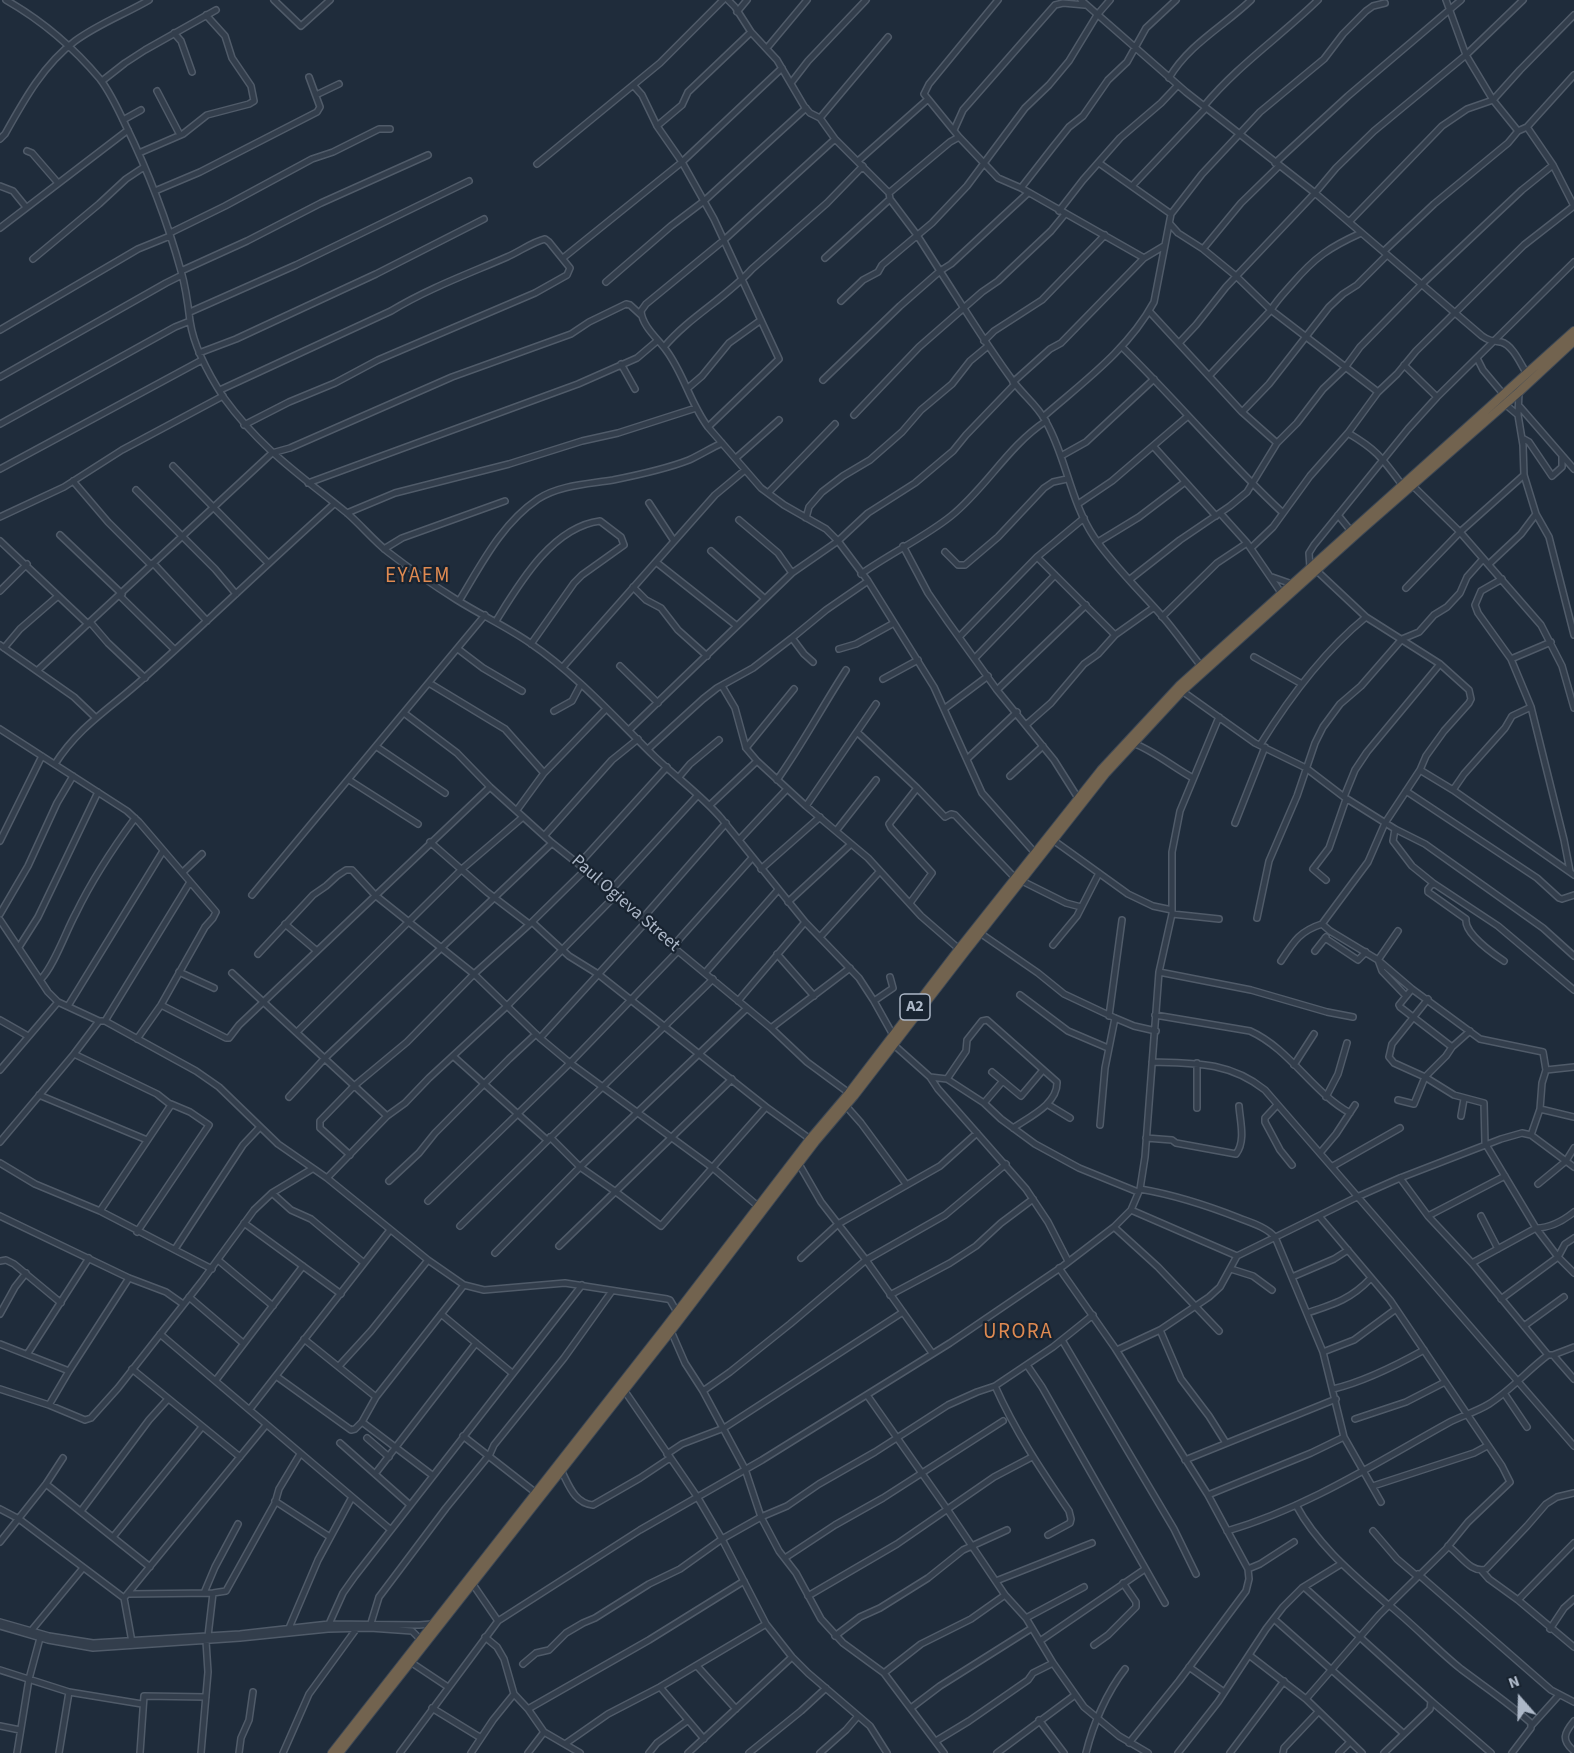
<!DOCTYPE html>
<style>
body{margin:0}
#map{position:relative;width:1574px;height:1753px;overflow:hidden;background:#1f2c3b;font-family:"Source Sans 3",sans-serif}
canvas{display:block}
.north{position:absolute;left:1490px;top:1669px;width:60px;height:60px;-webkit-text-stroke:4px #182330;paint-order:stroke;rotate:340deg;font-size:16px;font-weight:700;line-height:24px;text-align:center;color:#adb8c8}
.north::after{content:'';display:block;margin:auto;width:21px;height:27px;background:#adb8c8;clip-path:polygon(50% 0,100% 100%,50% 72%,0 100%)}
</style>
<div id="map">
<canvas width="1574" height="1753"></canvas>
<div class="north">N</div>
</div>
<script>
const context = document.querySelector('canvas').getContext('2d');
context.lineJoin = 'round';
function stroke(path, color, width, dash) { context.strokeStyle = color; context.lineWidth = width; context.lineCap = dash ? 'butt' : 'round'; context.setLineDash(dash || []); context.stroke(path); }
function drawText(font, color, halo, rows, align = 'center') {
  context.font = font + ' "Source Sans 3",sans-serif'; context.lineWidth = 4.5; context.setLineDash([]); context.textBaseline = 'middle'; context.strokeStyle = halo; context.fillStyle = color; for (const [text, x, y, turn = 0] of rows) {
    context.save(); context.translate(x, y); context.rotate((+turn || 0) * Math.PI / 180); context.textAlign = isNaN(turn) ? turn : align; if (halo) context.strokeText(text, 0, 0); context.fillText(text, 0, 0); context.restore();
  }
}
const minor = new Path2D(`
 M6 0C41 20 74 48 100 79 110 92 118 109 125 124 148 171 167 220 181 271 186 288 188 304 190 321 194 348 209 375 224 398 261 449 299 474 347 513 361 525 373 540 388 552 410 569 433 585 457 600 481 615 507 627 530 643 577 675 615 718 655 757 677 778 701 795 721 818L805 922 859 978 874 1001 893 1035
 M274 0 301 26 330 0
 M728 0 735 7 751 32 777 60 804 106 810 113 820 118 835 139 889 193 890 199 917 235 940 271 900 306 823 380
 M998 0 929 84 924 94 959 137 998 178 1021 188 1144 258
 M1081 0 1186 92 1315 193 1482 336C1489 341 1493 341 1501 342 1513 345 1521 365 1527 374
 M1446 0 1466 55 1493 100 1518 131
 M737 12 747 0
 M174 33 181 41 192 72
 M767 48 807 0
 M1169 78C1189 44 1224 26 1251 0
 M102 81 125 63 145 50 216 10
 M791 83 808 61 866 0
 M634 86 642 95 657 126 682 162 714 219 779 359 708 427 761 488 784 505 826 529 838 541 868 581 934 687 982 793 1035 853
 M157 91 180 135
 M316 95 339 84
 M1204 106C1237 66 1281 36 1318 0
 M820 118 888 37
 M123 120 141 110
 M657 126 682 105 688 92 751 32
 M1527 127 1553 165 1574 206
 M954 130 963 110 1055 5 1063 3 1085 5
 M0 139 5 134C24 100 44 64 75 41 98 24 125 14 149 0
 M27 151 32 153 58 183
 M139 153 183 134 207 115 249 104 254 101 251 86 232 58 225 36 206 15
 M858 161 927 100
 M1099 163 1171 214
 M1275 163 1348 96 1461 0
 M537 164 660 63 723 0
 M0 186 13 191 26 207
 M1132 186 1206 108
 M1021 188 1053 147 1069 127 1083 116 1108 80 1127 62 1146 28 1176 0
 M155 191 200 172 317 112 320 107 309 77
 M889 193 950 142 959 137
 M1028 193 951 264 940 271C964 308 987 346 1013 381 1023 395 1037 405 1045 420 1066 456 1070 501 1094 537 1113 565 1139 590 1162 616 1176 632 1188 650 1201 666
 M1059 211 1083 180 1120 138 1161 103 1178 85
 M1349 222 1442 126 1467 109 1493 100 1520 70 1574 15
 M1170 224 1178 233 1203 249 1236 276 1271 310 1378 392
 M0 228 128 130
 M170 233 225 206 312 159 333 152 379 129H390
 M1203 249 1241 203 1279 166
 M1384 251 1434 204 1508 143 1518 131 1527 127 1574 75
 M563 258 682 162 782 68
 M825 258 890 199
 M33 259 99 204 126 179 144 167
 M181 271 247 241 321 203 428 155
 M606 282 671 226 704 201 806 108
 M841 301 863 280 878 272 882 265 932 223 967 186 1025 108 1049 85 1069 61 1097 15 1110 0
 M1149 311 1242 412 1277 443
 M190 312 296 265 469 181
 M0 330 138 249 170 236
 M984 341 994 331 1042 300 1105 235
 M1180 342 1196 325 1226 287 1315 193 1336 168 1374 131 1466 55 1523 0
 M664 347C689 317 726 298 752 269L827 203 863 166
 M1122 347C1177 401 1227 461 1283 513
 M199 353 236 339 376 274 484 219
 M1477 358 1483 370 1504 395
 M621 364 635 389
 M1404 365 1437 397
 M1209 376 1271 310C1277 300 1285 292 1292 284 1315 257 1330 247 1361 233
 M0 377 166 283 182 275
 M1013 382 1050 349 1061 343 1144 258 1164 246
 M688 388 702 376 729 343 761 320
 M220 390 391 311C427 289 468 274 507 257 519 252 532 242 545 239L549 242 570 268 567 275 535 293 378 360 335 383 289 402 244 425
 M1519 392 1518 415 1523 445 1524 475 1536 514 1549 537 1574 635
 M1499 399 1518 415
 M1520 407 1574 469
 M1242 412 1269 384 1329 307 1343 294 1357 285 1387 255
 M854 415 919 347 982 292 998 281 1051 231 1065 214
 M1043 417C1083 382 1128 350 1154 302L1171 214 1202 174 1260 112 1324 59 1343 34 1366 11 1373 6 1385 3
 M0 424 175 327 190 321
 M708 427C690 403 684 374 666 350 658 339 642 326 641 311L646 304 724 240 835 139
 M1348 433C1377 450 1382 458 1402 485
 M1522 438 1529 442 1552 476 1562 467V457
 M1154 447 1216 516
 M1061 456 1086 442 1154 379
 M736 458 779 420
 M173 466 268 563
 M0 469 202 360
 M73 481 108 522 151 565
 M308 483 578 384 637 358 657 341
 M1413 486 1460 532 1541 625 1562 666 1574 708
 M136 490 215 569 236 594
 M768 493 835 424
 M649 503 674 541
 M1078 504 1112 481 1188 416
 M347 513 395 493 509 464 582 441 618 433 696 408
 M1220 513 1247 543 1282 594
 M1338 515 1351 531
 M0 517 64 487 122 450 223 396
 M806 518 809 507 822 492 843 476 870 460 902 432 921 410 952 384 970 361 988 346
 M739 520 778 553 792 573
 M60 535 122 594
 M0 541 88 624
 M1098 542 1139 517 1185 482
 M903 546 928 593 948 622 997 690 1054 760 1078 798
 M1251 548 1273 527 1310 476 1348 433 1378 392 1397 374 1416 351 1524 245 1574 206
 M384 549 402 538 505 501
 M711 551 764 598
 M945 552 958 565H965L998 537 1044 488 1053 482 1067 479
 M1037 557 1115 635
 M656 562 737 626
 M153 563 207 621
 M1489 564 1521 534 1536 514
 M1310 568 1309 553 1314 545 1408 429 1437 397 1574 262
 M1317 571 1366 617 1440 664 1469 690 1471 699 1469 703 1444 731 1426 756 1420 770 1385 823 1368 862 1322 924 1330 931 1378 960 1412 989 1480 1039 1543 1052 1546 1070 1542 1083 1540 1109 1531 1135
 M861 574C889 554 925 537 951 516 986 488 1008 446 1046 421
 M1272 577 1292 584
 M1502 579 1481 591 1475 605 1478 613 1511 659 1531 707 1564 840 1570 871
 M1129 580 1180 540 1230 506 1247 492 1277 443 1297 423 1323 389 1344 369 1360 347 1422 284 1522 190 1553 165
 M633 587 646 600 661 608 678 630 707 656
 M1406 588 1460 532 1524 475
 M0 591 27 564
 M120 596 175 650
 M459 601C481 565 501 524 538 499 559 485 589 484 613 480 638 475 666 469 689 460 700 455 711 448 722 443
 M1162 617 1217 563 1247 543
 M496 621C519 584 552 527 600 521L621 537 624 545 582 575 574 583 531 644
 M90 622 108 643 145 678
 M959 637 1037 557 1084 518
 M792 638 826 610 868 581
 M0 645 74 697 96 718
 M4 648 20 629 58 596
 M458 649 483 668 522 691
 M839 649 856 644 894 623
 M1254 657 1302 684
 M975 658 1055 575
 M1511 659 1551 642
 M620 666 658 703
 M563 667 715 495 745 470
 M38 670 272 453 290 448 452 377 571 334 589 322 626 304 630 305 641 315
 M883 679 918 660
 M429 683 505 729 544 773
 M722 686 735 708 746 748 757 761 806 806 868 858 921 916 959 949
 M997 690 1086 605
 M1182 691 1255 743 1306 768 1344 797 1395 829 1425 844 1543 928 1574 956
 M944 709 988 676
 M554 711 572 701 581 684
 M404 713 457 753 490 787 552 843 611 890 678 951 771 1028 807 1062 849 1093
 M1026 725 1051 703 1084 664 1098 654 1115 635 1153 608
 M0 729 127 811 139 822 216 912 213 918 205 927 161 1005 137 1039
 M630 729 792 573 838 541 868 513 915 483 953 451 966 435 1015 384
 M857 732 917 788 945 817 951 814 955 815 1016 879
 M1133 743C1154 751 1173 767 1193 778
 M1260 745C1289 698 1323 652 1366 617
 M377 747 445 793
 M746 748 794 689
 M648 749 703 699 717 688 753 668 792 638 804 654 813 662
 M967 759 1017 712
 M55 764C79 726 111 708 144 678 208 621 270 561 334 504
 M1420 770 1453 790 1574 875
 M1010 776 1043 746
 M679 777 690 764 719 740
 M349 780 418 824
 M777 780C802 745 822 707 846 670
 M1453 790 1464 774 1505 728 1512 716 1531 707
 M1406 791 1537 878 1559 898 1562 899 1574 895
 M1344 797 1355 770 1367 752 1440 664
 M710 805 757 761
 M806 806 876 704
 M517 810 544 773 606 709
 M1235 823 1265 747
 M1395 829 1393 841 1412 866 1433 883 1498 926 1574 990
 M836 831 876 780
 M545 835 612 760 638 739
 M739 840 787 789
 M1053 840 1128 894 1153 906 1172 910
 M0 841 42 756
 M430 842 487 892 529 924
 M579 864 667 767
 M761 869 820 817
 M183 872 202 854
 M1326 880 1313 869 1329 848 1346 799
 M1022 881 1066 903 1081 907
 M1433 883 1428 889V892L1466 919C1464 933 1492 953 1504 961
 M611 890 698 795
 M252 895 485 615
 M788 902 851 844
 M910 903 932 873 891 828 889 824 917 788
 M0 914 28 866 57 803 73 776
 M1172 914 1219 919
 M1257 918 1269 861 1297 796 1315 743 1323 727 1340 704 1361 686 1402 639 1419 632 1434 615 1447 607 1460 593 1467 577 1483 559
 M642 919 726 823
 M0 920 48 992 58 1002
 M532 922 569 956 598 974 766 1107 810 1139
 M285 924 317 951
 M1398 931 1378 960 1382 971 1406 996
 M980 933 1038 973 1064 994 1115 1018 1134 1026 1156 1031
 M820 937 880 871
 M1325 938 1358 960 1366 952
 M1053 945 1077 916 1099 873
 M673 946 752 858
 M19 947 38 917 98 792
 M1315 951 1326 937
 M258 954 313 895 326 886 337 876 346 870H352L375 895 474 974 540 1038 570 1063 713 1168 759 1207
 M777 954 814 996
 M1281 961C1294 941 1300 931 1322 924
 M179 972 214 988
 M1159 972 1251 990 1327 1012 1353 1017
 M232 973 387 1116
 M705 973 778 890
 M41 979C54 966 66 931 76 913 92 880 113 848 135 818
 M1412 989 1399 1005 1400 1007 1452 1047
 M1020 995 1068 1031 1108 1048
 M1428 999 1392 1044 1389 1057 1394 1063 1425 1077 1454 1095 1484 1103 1485 1143 1536 1228 1558 1257 1574 1273
 M738 1001 805 922
 M874 1001 893 988 890 977
 M161 1005 226 1038H229L239 1025 490 787
 M68 1006 163 851
 M1155 1015 1250 1031C1290 1049 1312 1092 1350 1113
 M1109 1016 1122 920
 M0 1020 28 1036
 M105 1021 190 882
 M771 1028 850 968
 M297 1032 462 869 523 817
 M540 1038 646 922
 M894 1045 930 1077 938 1089 1026 1189 1048 1222 1068 1261
 M74 1054 157 1094 171 1105 100 1211
 M453 1056 547 1140
 M1152 1062C1195 1063 1230 1062 1265 1090L1574 1446
 M1294 1065 1314 1034
 M0 1070 58 1002 99 1021H105L196 1071 219 1087 278 1144 327 1178 428 1260 464 1285 484 1290 565 1283 667 1299 670 1300 677 1312
 M1546 1070 1574 1067
 M992 1072 1021 1096 1043 1070
 M930 1077 947 1079 984 1103 1001 1119 1035 1144 1079 1168 1138 1192
 M947 1079 966 1051 967 1040 982 1021 987 1020 1057 1082C1058 1104 1029 1117 1013 1128
 M39 1095 147 1140
 M289 1097 325 1058 552 843
 M1326 1097 1338 1074 1347 1043
 M1398 1100 1414 1104 1425 1077 1446 1056 1452 1047 1470 1031
 M984 1103 1002 1082
 M1047 1104 1070 1118
 M1277 1105 1265 1118V1122L1280 1150 1292 1165
 M846 1106 861 1123 906 1184
 M1197 1108V1063
 M1540 1109 1574 1117
 M1461 1116 1464 1099
 M1100 1125 1105 1068 1115 1018
 M550 1137 580 1167 616 1192 661 1226 766 1107
 M1146 1138 1172 1140 1176 1143 1236 1154C1246 1141 1240 1121 1239 1106
 M0 1142 74 1054 99 1021
 M1320 1153 1336 1134 1355 1105
 M350 1155 320 1128V1121L354 1086 407 1042 474 974 532 922 585 870
 M0 1163 35 1184 100 1211 212 1269
 M799 1164 821 1202 866 1260 932 1353
 M1333 1166 1400 1128
 M327 1178 387 1116 405 1103 429 1078 507 1006 615 896
 M1400 1178 1428 1216 1472 1263 1548 1355H1553L1574 1379
 M389 1181 419 1153 435 1133 509 1059 536 1034
 M1538 1184 1566 1161 1574 1148
 M1140 1189C1175 1195 1206 1205 1239 1218 1252 1223 1266 1227 1275 1237L1323 1352 1344 1437 1381 1502
 M272 1193 291 1210 311 1219 364 1263
 M428 1201 570 1063 678 951
 M1131 1210 1237 1256
 M0 1216 129 1278 166 1292 183 1304
 M1428 1216 1505 1176
 M1481 1216 1498 1249
 M244 1223 341 1294
 M460 1226 713 979
 M1114 1227 1158 1267 1219 1331
 M137 1232 209 1125 190 1112 171 1104
 M559 1246 732 1079
 M175 1249 243 1145 260 1127
 M495 1253 580 1167 746 1009
 M801 1258 838 1224 940 1166 977 1133
 M218 1260 273 1306
 M0 1261 6 1260 14 1264 61 1303
 M1472 1263 1536 1228C1550 1228 1564 1220 1574 1212
 M1059 1268 1115 1348 1208 1495 1248 1569 1249 1579 1246 1591 1179 1681 1129 1743
 M1231 1269 1253 1276 1272 1290
 M1292 1277 1334 1259 1348 1250
 M890 1295 950 1263 976 1246 1001 1223 1033 1199
 M189 1297 243 1343
 M1501 1299 1558 1257 1565 1244 1574 1238
 M1307 1313C1335 1304 1351 1299 1371 1278
 M0 1314 15 1287 26 1273
 M441 1314 512 1373
 M1524 1326 1564 1297
 M1160 1330 1181 1379 1209 1416 1226 1443
 M671 1331 685 1363 703 1391 745 1469 761 1517 779 1551 796 1573 821 1619 843 1643 884 1673 944 1753
 M160 1334 391 1530
 M304 1339 376 1397 362 1422 432 1475
 M1062 1340 1174 1529 1196 1574
 M0 1344 69 1371
 M1117 1350 1160 1330 1209 1297 1220 1287 1237 1256 1357 1197 1400 1178 1501 1139 1522 1133 1531 1135 1574 1167
 M1323 1352 1354 1340 1396 1309
 M28 1353 89 1258
 M1553 1355 1574 1347
 M1027 1365 1042 1387 1165 1603
 M339 1366 371 1331 428 1260
 M132 1369 240 1457
 M276 1376 351 1430 355 1429 362 1422
 M216 1380 303 1266
 M995 1386C1015 1431 1041 1470 1069 1511L1071 1519 1070 1523 1048 1535
 M0 1389 49 1405 85 1420 91 1418 118 1388 202 1281 254 1210 272 1193 312 1169
 M1333 1389C1363 1382 1397 1365 1424 1350
 M624 1390 698 1498 722 1539 766 1624 792 1657 808 1673 870 1726 887 1753
 M703 1391 730 1372 790 1324 866 1260 945 1215 1006 1164
 M1504 1393 1527 1427
 M867 1395 947 1509 1005 1595 1026 1618 1053 1663 1084 1707 1119 1736 1148 1753
 M376 1397 464 1285
 M49 1405 69 1371 129 1278
 M250 1409 390 1230
 M1355 1419 1406 1402 1445 1382
 M463 1436 536 1493
 M367 1438 389 1457
 M340 1443 410 1505
 M667 1454 682 1444 724 1428 903 1312
 M1185 1460 1336 1399
 M561 1470C569 1485 574 1503 593 1505L640 1478 670 1458
 M375 1474 476 1343
 M46 1484 150 1567
 M1373 1486 1474 1453 1487 1446
 M1208 1495 1311 1453 1344 1437
 M275 1501 330 1537
 M1296 1505C1318 1546 1354 1575 1388 1605
 M0 1509 19 1519 124 1598
 M81 1511 149 1420 168 1399
 M1227 1531C1306 1508 1376 1463 1448 1423 1461 1416 1476 1412 1489 1404 1511 1390 1528 1370 1548 1355
 M1373 1531 1397 1559 1417 1576
 M113 1537 202 1427
 M0 1542 46 1484 63 1458
 M1448 1546C1460 1554 1471 1574 1486 1569L1527 1526 1546 1504 1557 1497 1574 1493
 M785 1558 835 1525 883 1498 1003 1421
 M1248 1569 1260 1564 1294 1542
 M1482 1571 1489 1579 1518 1600 1574 1647
 M1418 1574 1551 1690 1574 1702
 M996 1581 1092 1543
 M472 1583 498 1621
 M1304 1587 1431 1701 1430 1709 1384 1753
 M204 1593 215 1567 238 1524
 M128 1594 213 1593 226 1591 275 1503 279 1489 300 1454
 M808 1596 897 1544 994 1477 1032 1457
 M1518 1600 1574 1543
 M1389 1605C1414 1625 1436 1649 1461 1669 1485 1687 1509 1703 1531 1723V1728L1512 1753
 M1026 1618 1084 1587
 M1274 1619 1403 1733
 M0 1622 49 1636 93 1643 240 1634 329 1624 419 1625 432 1624
 M371 1623 379 1597 446 1508 490 1454 494 1445 564 1358 612 1291
 M329 1624 343 1593 355 1576 582 1285
 M0 1626 48 1640 93 1648 240 1638 328 1629 370 1628 412 1631 420 1639
 M289 1628 318 1560 352 1497
 M1550 1629 1564 1608 1574 1599
 M31 1631 83 1568
 M208 1636 213 1593
 M835 1636 860 1617 880 1608 928 1578 963 1550 1007 1530
 M485 1637 497 1647 504 1659 514 1694 528 1709 544 1732 580 1753
 M1040 1641 1145 1569
 M132 1642 124 1598 266 1425
 M1094 1645 1108 1635 1136 1607V1602L1123 1583
 M1249 1655 1306 1699 1362 1753
 M412 1663 448 1687
 M523 1664 536 1653 549 1650 566 1633 583 1623 595 1618 649 1584 680 1569 722 1539 761 1517 787 1506 819 1484 875 1452 948 1405 977 1392 995 1386 1053 1347 1093 1315
 M697 1666 736 1709
 M1189 1667 1224 1692
 M0 1670 69 1692 142 1704
 M884 1673 921 1644 971 1619 1005 1595
 M660 1687 704 1739
 M1306 1699 1379 1615 1446 1549 1468 1522 1510 1482 1502 1466 1390 1300 1319 1216
 M1431 1701 1491 1753
 M432 1708 481 1738
 M911 1708 940 1686 1032 1628
 M528 1709 649 1640 744 1581
 M1039 1720 1064 1753
 M1574 1721C1564 1733 1561 1740 1574 1751
 M0 1726 20 1730
 M1531 1726 1559 1695
 M936 1741 969 1721 1028 1680 1033 1673 1053 1663
 M565 1744 608 1714 660 1687 766 1624
 M17 1753 29 1679 40 1638
 M59 1753 69 1692
 M140 1753 144 1696 206 1697
 M201 1753 208 1672 206 1641
 M239 1753 241 1738 249 1720 253 1692
 M283 1753 309 1694 357 1628
 M400 1753 498 1621 640 1530 762 1460 950 1343 1063 1266 1114 1227 1131 1210 1140 1189 1145 1157 1159 972 1172 914V852L1180 811 1219 717
 M471 1753 493 1720 514 1694
 M528 1753 544 1732
 M649 1753 657 1743 687 1721
 M688 1753 792 1657
 M749 1753 801 1711 826 1688
 M820 1753 846 1730 858 1716
 M997 1753 1075 1695
 M1086 1753C1093 1724 1107 1692 1125 1669
 M1178 1753 1218 1702 1266 1629 1283 1607 1302 1588 1341 1564
 M1230 1753 1284 1681
 M1283 1753 1284 1748 1318 1712
 M1339 1753 1350 1742`);
const highway = new Path2D(`
 M332 1753 665 1328 810 1139 849 1093 959 949 1101 770 1180 685 1574 331
 M339 1753 671 1331 815 1142 854 1096 965 952 1106 773 1182 691 1360 531 1519 392 1574 341`);
stroke(minor, '#505b69', 8);
stroke(highway, '#3d4856', 10);
stroke(minor, '#333e4c', 5);
stroke(highway, '#72634f', 8);
for (const [x, y, w] of [
 [915,1007,30]
]) { const box = new Path2D(); box.roundRect(x - w / 2, y - 13, w, 26, 4.5); context.fillStyle = '#182330'; context.fill(box); stroke(box, '#adb8c8', 1.5); }
drawText('bold 16px', '#adb8c8', null, [
 ["A2",915,1007]
]);
drawText('18px', '#adb8c8', '#182330', [
 ["Paul Ogieva Street",625,904,41]
]);
context.letterSpacing = '1.5px';
drawText('21px', '#df8a51', '#182330', [
 ["EYAEM",418,577],
 ["URORA",1018,1333]
]);
context.letterSpacing = '0px';
</script>
